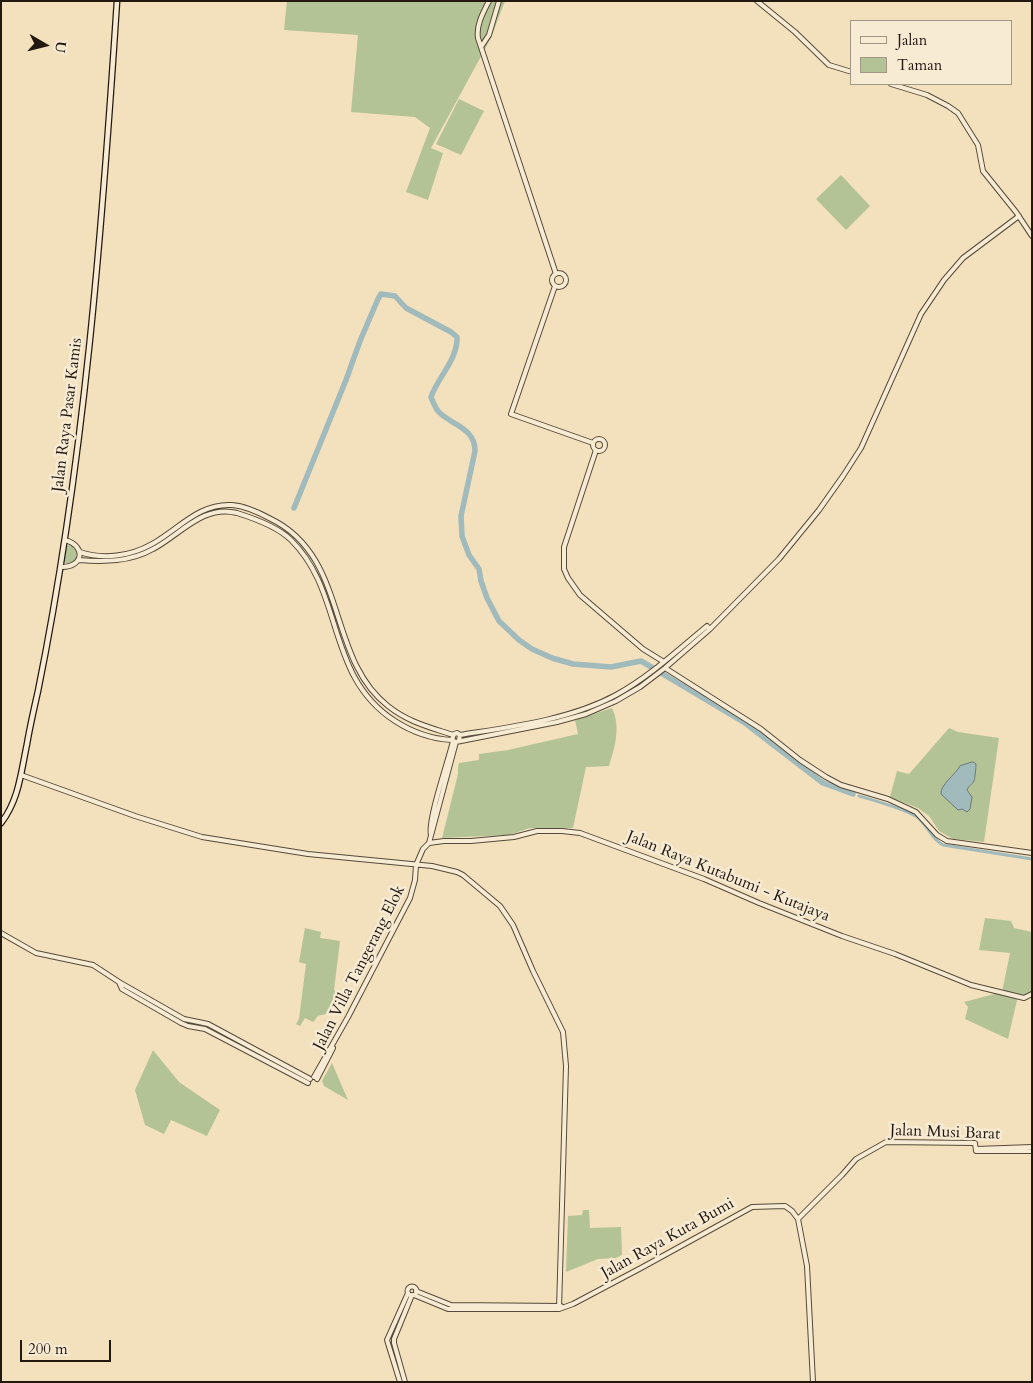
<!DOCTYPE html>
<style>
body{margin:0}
#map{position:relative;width:1033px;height:1383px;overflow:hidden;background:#f3e0bd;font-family:Cardo,serif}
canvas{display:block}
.frame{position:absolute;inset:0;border:2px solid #22180f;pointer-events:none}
.legend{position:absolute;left:850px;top:20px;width:162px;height:65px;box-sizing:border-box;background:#f7ebd4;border:1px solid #a29785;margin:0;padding:6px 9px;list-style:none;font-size:15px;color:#22180f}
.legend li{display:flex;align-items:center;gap:10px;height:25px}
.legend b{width:25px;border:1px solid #a29785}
.north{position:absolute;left:20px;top:20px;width:50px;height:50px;-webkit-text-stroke:4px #f7ebd4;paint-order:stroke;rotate:98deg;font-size:14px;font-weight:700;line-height:20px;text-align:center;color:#22180f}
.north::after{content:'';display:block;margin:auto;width:18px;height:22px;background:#22180f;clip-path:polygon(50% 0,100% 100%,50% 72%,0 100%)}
.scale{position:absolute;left:20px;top:1340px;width:91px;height:22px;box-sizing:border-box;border:2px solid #22180f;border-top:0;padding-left:6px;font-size:15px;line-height:18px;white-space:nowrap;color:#22180f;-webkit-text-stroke:4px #f7ebd4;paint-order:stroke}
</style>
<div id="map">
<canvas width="1033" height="1383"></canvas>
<div class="frame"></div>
<ul class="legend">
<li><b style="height:6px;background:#f7ebd4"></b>Jalan</li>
<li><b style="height:14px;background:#b4c396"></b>Taman</li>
</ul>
<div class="north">U</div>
<div class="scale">200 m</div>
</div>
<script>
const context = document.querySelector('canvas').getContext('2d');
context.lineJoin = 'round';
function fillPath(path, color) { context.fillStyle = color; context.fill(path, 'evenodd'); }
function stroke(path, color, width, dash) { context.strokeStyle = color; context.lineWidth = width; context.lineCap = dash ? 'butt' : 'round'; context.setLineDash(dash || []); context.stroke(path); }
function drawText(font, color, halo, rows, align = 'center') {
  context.font = font + ' Cardo,serif'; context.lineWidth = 5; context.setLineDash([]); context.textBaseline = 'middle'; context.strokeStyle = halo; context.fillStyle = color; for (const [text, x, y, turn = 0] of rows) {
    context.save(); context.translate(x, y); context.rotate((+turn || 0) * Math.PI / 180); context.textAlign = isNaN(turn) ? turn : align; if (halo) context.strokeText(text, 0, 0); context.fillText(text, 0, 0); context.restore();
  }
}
fillPath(new Path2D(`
 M287 1H505L491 38 431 148 443 153 428 200 406 192 430 128 415 117 351 112 358 35 284 30Z
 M459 99 484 111 461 155 436 144Z
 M841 175 870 206 846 230 816 199Z
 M66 545 72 546 77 552 76 560 69 565 64 562Z
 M612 708C621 727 615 747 609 766L586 767 573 828H530L509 835 442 838 458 774V767L459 763 479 760V754L508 750 578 734 575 720Z
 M949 728 958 732 999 738 984 842 953 839 939 831 929 816 918 808 890 797 897 771 909 774Z
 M985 918 1011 921 1014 928 1032 932V996H1018L1008 1039 965 1019 968 1007 964 1002 1002 992 1010 953 979 950Z
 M305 928 321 932 320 938 340 941 334 990 341 995 337 1011 318 1016 313 1022 305 1018 300 1026 296 1024 299 1019 306 964 299 962Z
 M153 1050 179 1082 220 1110 207 1136 171 1120 164 1134 145 1125 135 1090Z
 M332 1063 348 1100 324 1086 322 1081Z
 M583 1210H589L590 1228 621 1227 622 1255 616 1258 598 1259 566 1272 568 1216 582 1215Z`), '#b4c396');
const water = new Path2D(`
 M973 762 976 764C976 767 975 778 974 781 972 785 969 785 967 790L972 797 970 809 967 812 962 809 958 810 941 794C940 785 955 775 960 766Z`);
fillPath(water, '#a1babc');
stroke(water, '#6e7977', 1);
stroke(new Path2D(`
 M859 796C873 800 905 809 917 817 928 825 931 839 943 845L1032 859`), '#a1babc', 3);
stroke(new Path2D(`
 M294 508 346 380 360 341 378 299 381 294 395 296 406 308 451 332 457 337C458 359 438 377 431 397 433 402 436 411 441 414 455 426 475 429 475 451L461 516 462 536 469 555 479 569 481 581 487 598 499 621 519 640 532 649 552 658 573 664 611 667 641 661 653 668
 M661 673 745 723 823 783 853 794`), '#a1babc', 5.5);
const tertiary = new Path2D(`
 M489 1C483 13 476 25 478 38L556 274
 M757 1 795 32 829 65 852 72
 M481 47 489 35 499 1
 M891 84 927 95 948 106 958 113 978 145 983 171 1016 212 1032 236
 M552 280a7 7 0 1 1 14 0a7 7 0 1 1-14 0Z
 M555 286 511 414 593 443
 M593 445a6 6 0 1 1 12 0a6 6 0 1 1-12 0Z
 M596 450 564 547V569L568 578 580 595 643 649 664 662
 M80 552C103 560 131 556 152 544 179 529 199 503 232 505 245 506 260 513 271 519 349 557 326 658 388 706 408 722 429 727 453 735
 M79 560C104 562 130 562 153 549 180 535 203 504 237 513 253 518 279 528 291 540 345 593 325 676 395 721 412 732 433 739 452 740
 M61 567C83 568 87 546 65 540
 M665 668 761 729 800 760 826 777 841 785 888 799 916 812 937 835 947 841 1032 853
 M460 735C510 727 570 720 616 695 649 677 678 650 707 626L710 629
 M459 740 460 735 457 733 454 734 452 740 456 742 557 722 586 714 616 701 640 687 665 668 710 629 779 559 819 510 843 476 861 448 921 314 944 280 963 258 1019 216
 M21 775 135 816 202 837 308 854 432 866 457 872 463 875 500 906 513 925 533 971 563 1032 566 1066 559 1309
 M431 835C427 821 449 759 453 741
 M429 843 456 742
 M1 933 36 953 93 965 119 982 184 1019 208 1024 310 1079
 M119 982 122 989 181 1023 188 1026 205 1029 308 1083
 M314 1077 348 1017 410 898 415 880 416 865 423 849 429 843 444 841H471L514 837 537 831H562L580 833 704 879 759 903 842 936 895 954 971 985 1024 998 1032 994
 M317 1079 333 1048
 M976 1149 1032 1147
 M798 1219 842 1175 856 1159 886 1142 975 1143 976 1151H1032
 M407.5 1291a4.5 4.5 0 1 1 9 0a4.5 4.5 0 1 1-9 0Z
 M416 1291 451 1305 561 1306
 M414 1295 448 1309H559L573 1304 641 1268 752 1207 785 1206 792 1211 798 1219 807 1266 813 1382
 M400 1382 387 1340 408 1293
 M405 1382 394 1343V1339L412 1295`);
const secondary = new Path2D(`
 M1 823C19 800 21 772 27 744 30 726 34 709 38 691 84 464 102 232 117 1`);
stroke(tertiary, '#564a3a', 6);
stroke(secondary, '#22180f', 7);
stroke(tertiary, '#f7ebd4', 4);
stroke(secondary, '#f7ebd4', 4.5);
drawText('16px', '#22180f', '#f7ebd4', [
 ["Jalan Raya Pasar Kamis",68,415,-83],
 ["Jalan Raya Kutabumi - Kutajaya",728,877,22],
 ["Jalan Villa Tangerang Elok",360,968,-63],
 ["Jalan Musi Barat",945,1133,2],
 ["Jalan Raya Kuta Bumi",668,1239,-29]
]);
</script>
